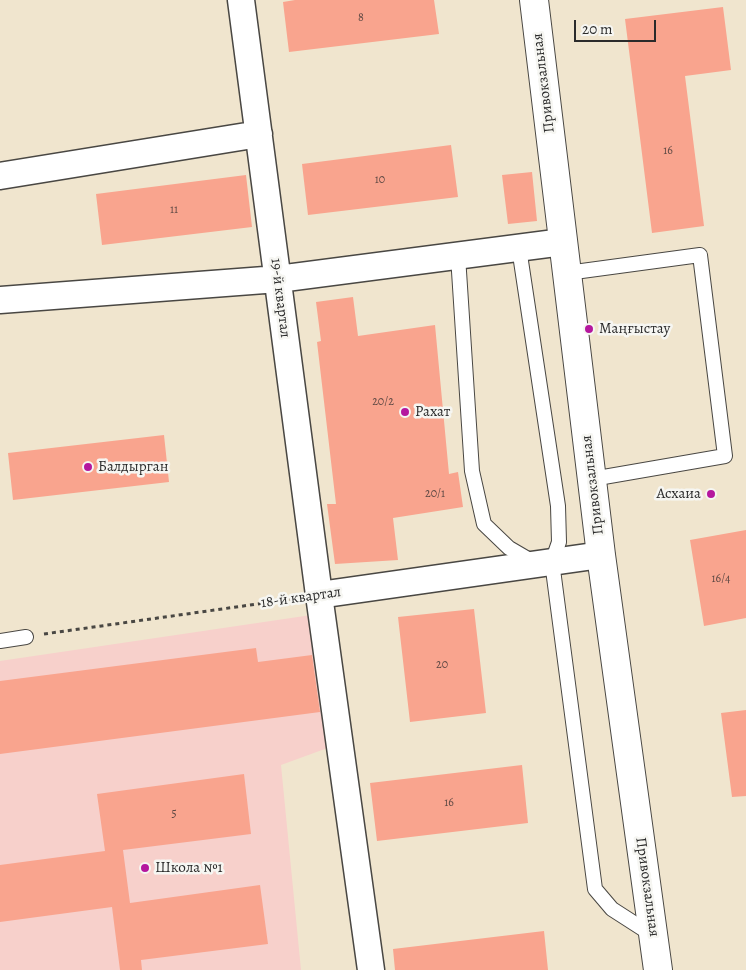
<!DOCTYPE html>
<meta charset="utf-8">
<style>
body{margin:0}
#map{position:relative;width:746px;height:970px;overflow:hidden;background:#f0e5ce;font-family:Alegreya,serif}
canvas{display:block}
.scale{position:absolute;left:574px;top:20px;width:82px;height:22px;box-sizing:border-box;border:2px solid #2b2b2b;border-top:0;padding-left:6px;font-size:15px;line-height:18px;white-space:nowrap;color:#2b2b2b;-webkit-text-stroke:4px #f6f6f2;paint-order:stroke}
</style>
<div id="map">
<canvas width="746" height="970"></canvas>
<div class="scale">20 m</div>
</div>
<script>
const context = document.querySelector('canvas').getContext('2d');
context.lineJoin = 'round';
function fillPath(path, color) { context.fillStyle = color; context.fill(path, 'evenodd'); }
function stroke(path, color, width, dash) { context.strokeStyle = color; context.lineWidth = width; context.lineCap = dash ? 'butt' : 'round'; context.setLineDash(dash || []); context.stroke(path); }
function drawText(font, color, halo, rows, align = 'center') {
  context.font = font + ' Alegreya,serif'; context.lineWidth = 5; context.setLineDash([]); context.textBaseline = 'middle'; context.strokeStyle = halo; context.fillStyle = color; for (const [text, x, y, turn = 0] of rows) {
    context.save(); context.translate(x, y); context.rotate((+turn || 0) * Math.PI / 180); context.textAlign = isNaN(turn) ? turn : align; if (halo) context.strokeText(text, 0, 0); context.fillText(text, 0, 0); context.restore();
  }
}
fillPath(new Path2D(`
 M318 614 333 746 281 765 301 970H0V661Z`), '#f7d0cb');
fillPath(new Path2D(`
 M295 0H434L439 34 289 52 283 2Z
 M723 7 731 70 685 76 704 226 652 233 625 19Z
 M451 145 458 197 308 215 302 164Z
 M532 172 537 221 508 224 502 175Z
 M246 175 252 227 102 245 96 194Z
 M353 297 358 336 435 325 449 474 458 472 463 507 393 518 398 560 335 564 327 504H336L317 342 321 341 316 302Z
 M164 435 169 482 13 500 8 453Z
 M746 530V618L704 626 690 540Z
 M474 609 486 713 410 722 398 617Z
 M256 648 258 662 312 655 320 712 0 754V681Z
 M746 710V796L732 797 721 713Z
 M522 765 528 823 377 841 370 783Z
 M244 774 251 834 123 850 130 903 260 885 268 944 141 960 142 970H120L112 907 0 922V865L105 851 97 794Z
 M544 931 548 970H395L393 949Z`), '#f9a48e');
const lane = new Path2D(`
 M519 248 558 506 559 542 552 562 595 889 612 909 654 936
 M458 256 472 471 484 524 509 548 533 562
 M567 273 700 255 725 456 592 479
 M0 641 26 637`);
const street = new Path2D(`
 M241 0 319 595 371 970
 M0 176 259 134
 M0 300 278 279 563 242
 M319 595 601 555`);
const secondary = new Path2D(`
 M534 0 601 555 658 970`);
stroke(lane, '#494743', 16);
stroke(street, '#494743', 29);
stroke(secondary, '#494743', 30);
stroke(new Path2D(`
 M44 634 293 599`), '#494743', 3, [4, 4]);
stroke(lane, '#fff', 14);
stroke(street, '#fff', 26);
stroke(secondary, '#fff', 28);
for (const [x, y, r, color] of [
 [589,329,5,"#b5179e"],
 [405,412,5,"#b5179e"],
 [88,467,5,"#b5179e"],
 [711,494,5,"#b5179e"],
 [145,868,5,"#b5179e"]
]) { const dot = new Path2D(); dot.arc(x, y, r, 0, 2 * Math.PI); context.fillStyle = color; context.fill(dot); stroke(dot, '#f6f6f2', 2); }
drawText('12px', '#5e4944', null, [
 ["8",361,18],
 ["16",668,151],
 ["10",380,180],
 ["11",174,210],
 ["20/2",383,402],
 ["20/1",435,494],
 ["16/4",721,579],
 ["20",442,665],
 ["16",449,803],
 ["5",174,814]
]);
drawText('15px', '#2b2b2b', '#f6f6f2', [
 ["Привокзальная",544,83,-97],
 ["19-й квартал",280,298,83],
 ["Привокзальная",593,485,-97],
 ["18-й квартал",301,598,-8],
 ["Привокзальная",647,887,82]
]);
drawText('15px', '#2b2b2b', '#f6f6f2', [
 ["Маңғыстау",599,329],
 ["Рахат",415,412],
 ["Балдырган",98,467],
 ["Асхаиа",701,494,"right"],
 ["Школа №1",155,868]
], 'left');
</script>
